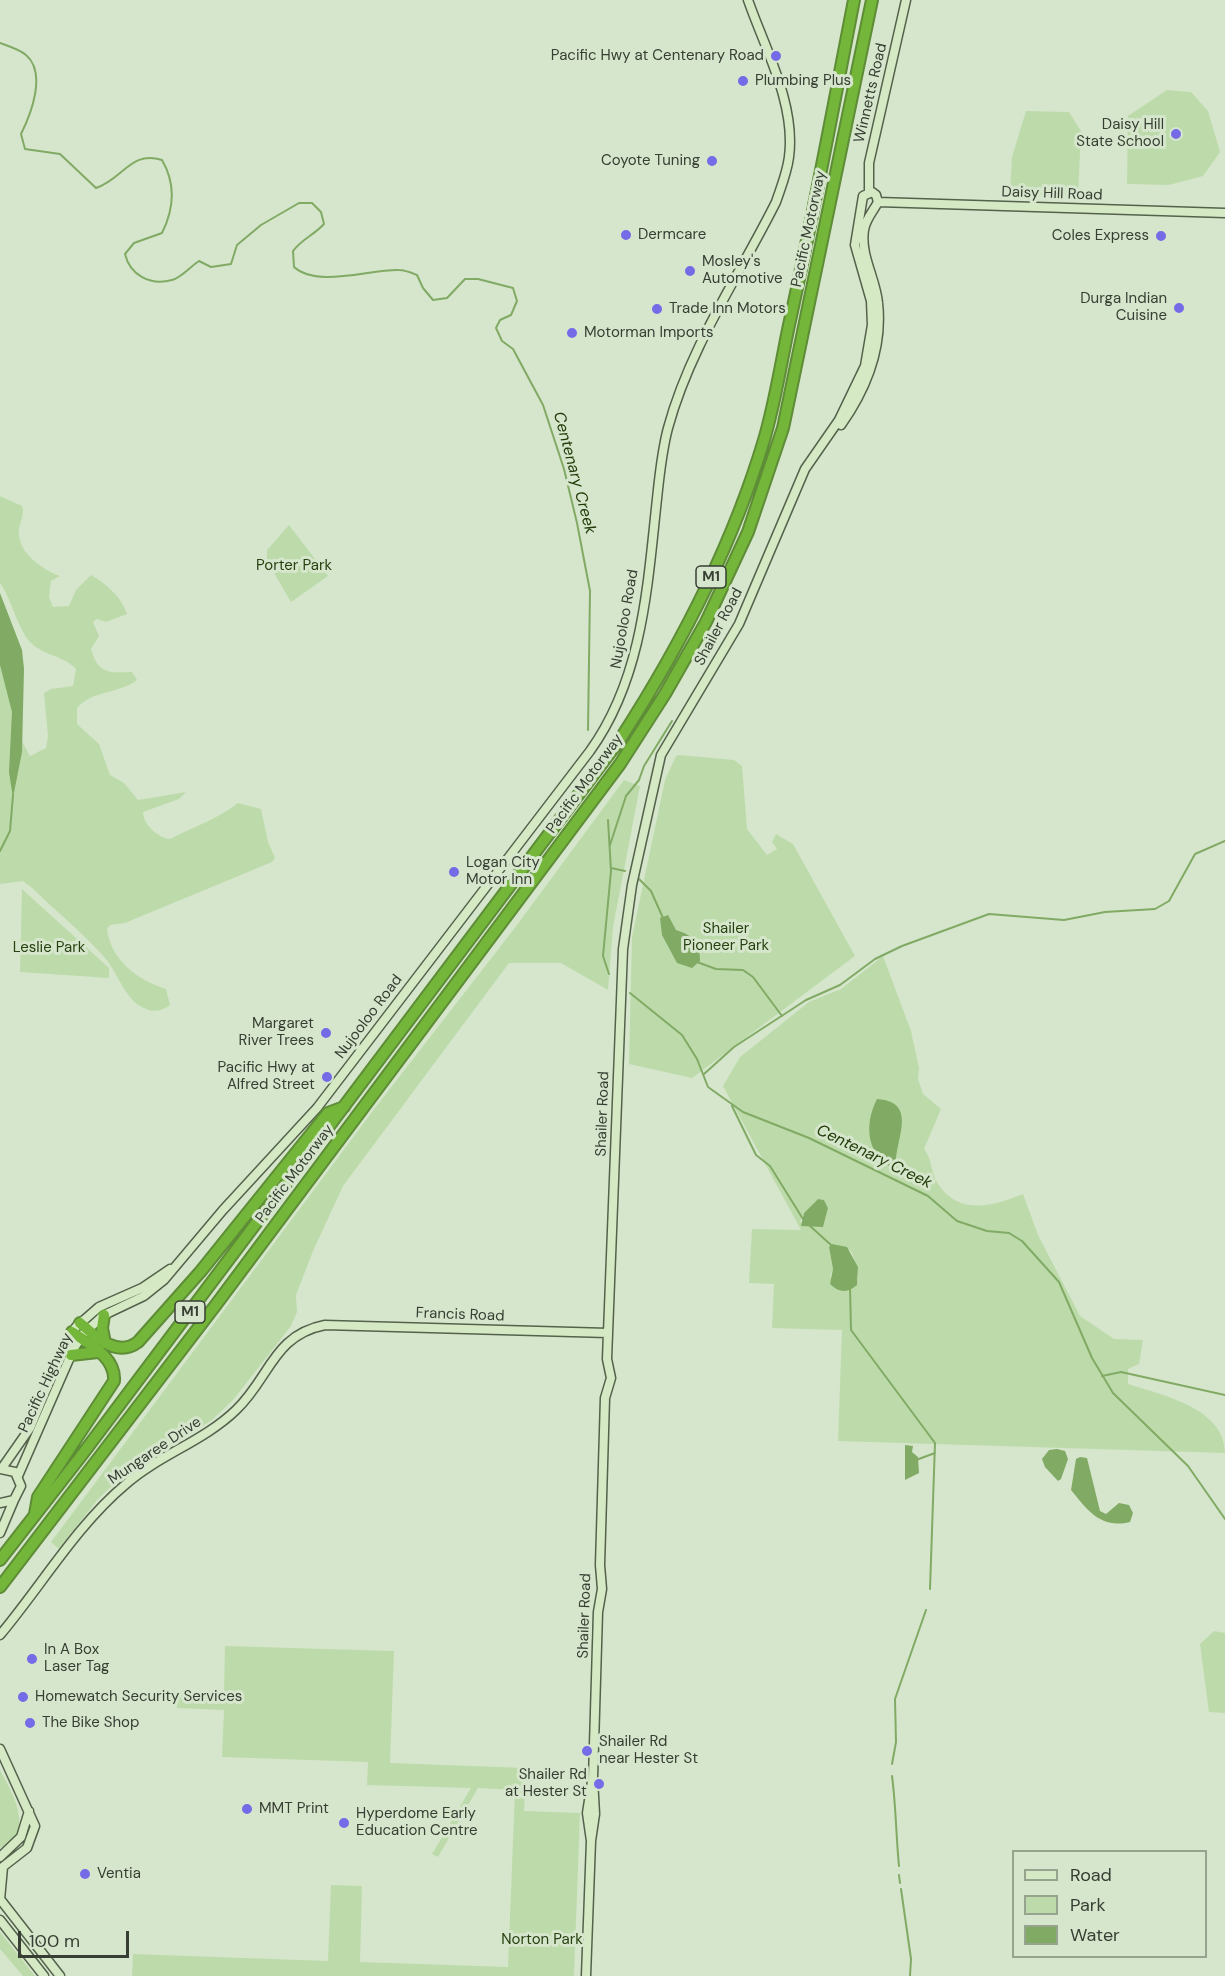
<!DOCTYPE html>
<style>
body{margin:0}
#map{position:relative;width:1225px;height:1976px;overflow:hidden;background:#d6e6cc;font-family:"DM Sans",sans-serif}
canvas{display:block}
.legend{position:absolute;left:1012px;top:1850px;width:195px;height:108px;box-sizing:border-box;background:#d6e6cc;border:2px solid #96a38f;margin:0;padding:8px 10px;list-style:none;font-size:18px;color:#373e33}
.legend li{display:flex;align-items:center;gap:12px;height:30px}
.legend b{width:30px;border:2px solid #96a38f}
.scale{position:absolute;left:18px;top:1931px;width:111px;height:27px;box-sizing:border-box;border:3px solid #373e33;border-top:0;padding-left:8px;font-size:18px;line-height:21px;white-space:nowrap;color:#373e33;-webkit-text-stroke:4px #d6e6cc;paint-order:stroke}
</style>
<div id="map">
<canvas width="1225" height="1976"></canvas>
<ul class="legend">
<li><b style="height:8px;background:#d5e9c4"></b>Road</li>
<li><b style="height:16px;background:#bddbaa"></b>Park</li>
<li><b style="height:16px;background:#81aa65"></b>Water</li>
</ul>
<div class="scale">100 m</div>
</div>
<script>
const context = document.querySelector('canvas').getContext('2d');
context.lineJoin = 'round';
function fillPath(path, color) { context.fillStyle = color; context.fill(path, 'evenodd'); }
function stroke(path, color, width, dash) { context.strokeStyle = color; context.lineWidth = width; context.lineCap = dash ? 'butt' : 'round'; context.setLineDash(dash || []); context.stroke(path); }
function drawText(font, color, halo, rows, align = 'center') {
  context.font = font + ' "DM Sans",sans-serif'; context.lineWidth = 6; context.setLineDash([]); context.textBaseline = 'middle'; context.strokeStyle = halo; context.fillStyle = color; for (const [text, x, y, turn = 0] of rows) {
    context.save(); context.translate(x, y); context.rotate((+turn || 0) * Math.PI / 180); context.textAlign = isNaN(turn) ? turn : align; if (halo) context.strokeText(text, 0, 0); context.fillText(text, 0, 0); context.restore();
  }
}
fillPath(new Path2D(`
 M1167 90 1191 92 1208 111 1220 152 1203 176 1169 185 1127 184 1128 116Z
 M1026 111 1069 112 1081 131 1078 196 1010 194 1012 157Z
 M0 496 22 506C25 515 20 521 19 529 16 552 43 570 60 576L51 581 49 597 53 607 69 606 76 590 91 575C106 584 121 596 127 614L106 622 97 619 93 622 99 636 91 649C98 674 109 673 132 672L137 680C119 694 92 690 77 708V724L99 744 110 775 124 783 138 800 186 792 179 799 143 812C143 824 158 838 170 839 193 827 218 819 238 803L261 809 268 842 275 858 272 862 125 923 110 925 107 929C111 960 137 980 166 989L170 1005C160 1012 151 1013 140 1006 123 995 118 973 105 958 83 933 56 911 32 888L23 881 0 884V615L16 731 30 756 46 748 48 736 44 693 51 689 73 686 76 669C63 655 44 656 31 643 18 630 12 600 0 583Z
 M289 525 328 576 291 602 267 561V550Z
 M679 755 734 760 742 766 747 829 767 855 777 849 772 842 776 834 793 844 855 956 692 1078 629 1064 632 937 665 780 676 756Z
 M624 780 640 786 613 927 608 990 561 963H509L343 1186 313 1251 296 1295 297 1312 291 1326 233 1400 212 1420 117 1481 98 1499 59 1549 51 1542 375 1108 514 929Z
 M22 889 109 968V978L20 972Z
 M883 956 911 1031 919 1068 918 1079 923 1094 941 1109 924 1149C932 1158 931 1174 938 1184 959 1216 994 1206 1023 1194L1038 1235 1080 1316 1114 1339 1143 1340 1139 1364 1128 1369V1384C1162 1395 1225 1408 1225 1453L838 1441 842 1330 772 1328 774 1284 749 1283 752 1229 801 1230 723 1086 740 1057 809 1002 841 989ZM818 1199 824 1200 828 1208 823 1226 800 1222 804 1213ZM829 1247 851 1251 858 1269V1281L830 1277 833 1269Z
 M1214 1631 1225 1633V1713L1209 1712 1200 1644Z
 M225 1646 394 1651 390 1763 526 1768 524 1811 580 1813 574 1976H132L133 1954 328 1961 331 1885 362 1886 360 1962 508 1967 515 1790 478 1788 438 1857 432 1854 471 1788 367 1785 368 1762 222 1757 224 1710 177 1708 175 1691 224 1693Z
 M0 1770C12 1793 37 1833 0 1848Z
 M0 1932 35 1976H23L0 1949Z`), '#bddbaa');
fillPath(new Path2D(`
 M0 593 22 650 24 669 22 752 13 798 9 772 12 712 0 665Z
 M668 915 676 930C692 935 700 942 700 961L692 968 677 963 662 935 660 918Z
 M877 1099C923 1102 890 1147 897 1170 867 1158 863 1126 877 1099Z
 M818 1199 824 1200 828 1208 823 1227 801 1226 804 1213Z
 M832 1244 847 1247 858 1267 857 1285C848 1293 839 1293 830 1284L833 1269 829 1247Z
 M905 1445 913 1446 912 1452 918 1457 919 1473 905 1480Z
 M1057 1449 1065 1451 1068 1459 1061 1479 1058 1481 1045 1467 1042 1459 1049 1450Z
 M1080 1457 1087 1458 1100 1511 1106 1514 1119 1503 1129 1505 1133 1513 1130 1522C1101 1529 1088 1511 1071 1490L1076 1459Z`), '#81aa65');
stroke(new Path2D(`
 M0 43C8 46 19 49 26 55 47 73 31 114 21 134L25 149 60 154 96 188C123 179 131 150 162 160 176 184 174 209 162 233L134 243 125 254C130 275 150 286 172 280 181 278 191 266 199 261L211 267 231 264 237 245 261 225 299 203H312L321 212 324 224C314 235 302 239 293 251L294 267C317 288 370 269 399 270 405 270 412 273 417 275L423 288 433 300 447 298 465 279H478L513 288 517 301 511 315 500 320 496 328 502 341 513 349 543 405 564 469 577 523 590 591 588 730
 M608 820 611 871 603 956 609 974
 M610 845 626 796 639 780 644 766 672 721
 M0 851 10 831 13 795
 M611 868 625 871
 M639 879 651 891 663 918
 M697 962 716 969 743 970 753 977 782 1016
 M630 993 682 1035 697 1059 708 1087 743 1112 809 1138 928 1196 957 1221 987 1231 1009 1233 1022 1241 1059 1282 1092 1358 1113 1393 1188 1466 1225 1519
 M704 1074 734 1047 806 1000 840 985 875 959 902 946 989 914 1064 920 1105 912 1155 909 1169 901 1195 854 1225 841
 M732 1106 756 1155 770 1166 803 1219
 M809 1225 831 1245
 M850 1287 851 1330 935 1443 930 1589
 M1102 1376 1121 1372 1225 1395
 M916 1460 935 1453
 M892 1764 896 1742 895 1699 926 1610
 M892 1776C896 1806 896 1836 899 1866
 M899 1875 900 1883
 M901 1889 911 1959 910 1976`), '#81aa65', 2);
const secondary = new Path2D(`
 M869 192V163L906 0
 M878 202 1225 213
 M841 425C867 388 883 348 878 303 876 279 860 255 864 230 866 218 873 212 878 202
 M2 1468 30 1428 66 1342 76 1327 99 1307 142 1288 170 1269
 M0 1469 15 1472 21 1486 14 1500 0 1503
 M18 1476 74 1348 84 1333 104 1315 144 1296 164 1280 223 1210 317 1108 590 751C641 680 647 593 656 508 659 481 661 454 668 428 690 347 739 276 776 202 781 187 787 173 789 157 796 104 765 49 748 0
 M0 1533 14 1500
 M0 1635C42 1585 76 1526 126 1484 159 1455 204 1441 236 1410 270 1378 273 1335 325 1325L608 1333
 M0 1749 35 1826 27 1848 0 1869
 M591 1841 587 1813 592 1781
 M0 1857 21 1837 29 1811
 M0 1899 60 1976
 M0 1900 3 1867
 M0 1920 44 1976
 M586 1976 591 1841 595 1814 593 1778 598 1612 602 1589 600 1565 605 1398 611 1378 607 1359 608 1333 623 949 632 885 661 755 739 624 805 469 839 420 865 366 872 325 871 301 855 245 863 196 872 192 876 195 878 202`);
const highway = new Path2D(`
 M104 1315 102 1328 105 1343
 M80 1323C96 1337 117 1358 138 1342L201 1271 328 1113 344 1107
 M71 1355 98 1352
 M35 1514 38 1497 114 1381C116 1357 89 1344 72 1332
 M0 1560 81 1456 621 738C681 645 732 547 764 440 775 403 781 363 789 325 813 217 833 108 854 0
 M0 1587 215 1306 620 764 665 694 706 622 748 532 783 428 872 0`);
stroke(secondary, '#54624c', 11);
stroke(highway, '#5e8c37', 14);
stroke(secondary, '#d5e9c4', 8);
stroke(highway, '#73b639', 10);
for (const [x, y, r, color] of [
 [776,56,6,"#756be6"],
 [743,81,6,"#756be6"],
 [1176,134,6,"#756be6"],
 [712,161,6,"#756be6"],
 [626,235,6,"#756be6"],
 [1161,236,6,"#756be6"],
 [690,271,6,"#756be6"],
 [1179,308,6,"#756be6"],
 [657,309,6,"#756be6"],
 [572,333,6,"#756be6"],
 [454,872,6,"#756be6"],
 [326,1033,6,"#756be6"],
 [327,1077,6,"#756be6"],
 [32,1659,6,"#756be6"],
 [23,1697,6,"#756be6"],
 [30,1723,6,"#756be6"],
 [587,1751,6,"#756be6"],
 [599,1784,6,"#756be6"],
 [247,1809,6,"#756be6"],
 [344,1823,6,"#756be6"],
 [85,1874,6,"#756be6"]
]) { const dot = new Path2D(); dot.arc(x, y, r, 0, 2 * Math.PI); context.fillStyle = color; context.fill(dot); stroke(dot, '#d6e6cc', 2); }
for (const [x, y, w] of [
 [711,577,30],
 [190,1312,30]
]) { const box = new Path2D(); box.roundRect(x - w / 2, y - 11, w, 22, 4.5); context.fillStyle = '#d6e6cc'; context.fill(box); stroke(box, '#373e33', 1.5); }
drawText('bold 14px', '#373e33', null, [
 ["M1",711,577],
 ["M1",190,1312]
]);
drawText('15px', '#373e33', '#d6e6cc', [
 ["Pacific Hwy at Centenary Road",764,56,"right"],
 ["Plumbing Plus",755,81],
 ["Daisy Hill",1164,125,"right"],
 ["State School",1164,142,"right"],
 ["Coyote Tuning",700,161,"right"],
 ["Dermcare",638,235],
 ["Coles Express",1149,236,"right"],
 ["Mosley's",702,262],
 ["Automotive",702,279],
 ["Durga Indian",1167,299,"right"],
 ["Cuisine",1167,316,"right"],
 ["Trade Inn Motors",669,309],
 ["Motorman Imports",584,333],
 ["Logan City",466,863],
 ["Motor Inn",466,880],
 ["Margaret",314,1024,"right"],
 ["River Trees",314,1041,"right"],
 ["Pacific Hwy at",315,1068,"right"],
 ["Alfred Street",315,1085,"right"],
 ["In A Box",44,1650],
 ["Laser Tag",44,1667],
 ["Homewatch Security Services",35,1697],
 ["The Bike Shop",42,1723],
 ["Shailer Rd",599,1742],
 ["near Hester St",599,1759],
 ["Shailer Rd",587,1775,"right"],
 ["at Hester St",587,1792,"right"],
 ["MMT Print",259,1809],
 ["Hyperdome Early",356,1814],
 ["Education Centre",356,1831],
 ["Ventia",97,1874]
], 'left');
drawText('15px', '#373e33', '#d6e6cc', [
 ["Winnetts Road",871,93,-77],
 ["Daisy Hill Road",1052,194,2],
 ["Pacific Motorway",809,229,-78],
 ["Nujooloo Road",625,619,-80],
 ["Shailer Road",719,627,-62],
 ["Pacific Motorway",585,784,-54],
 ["Nujooloo Road",369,1017,-53],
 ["Shailer Road",603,1114,-88],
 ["Pacific Motorway",295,1174,-53],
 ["Francis Road",460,1315,2],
 ["Pacific Highway",46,1383,-65],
 ["Mungaree Drive",155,1451,-34],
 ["Shailer Road",585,1616,-88]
]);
drawText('15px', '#274110', '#d6e6cc', [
 ["Porter Park",294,566],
 ["Shailer",726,929],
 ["Pioneer Park",726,946],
 ["Leslie Park",49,948],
 ["Norton Park",542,1940]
]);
drawText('italic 16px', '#213b09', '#d6e6cc', [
 ["Centenary Creek",574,473,75],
 ["Centenary Creek",874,1157,26]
]);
</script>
